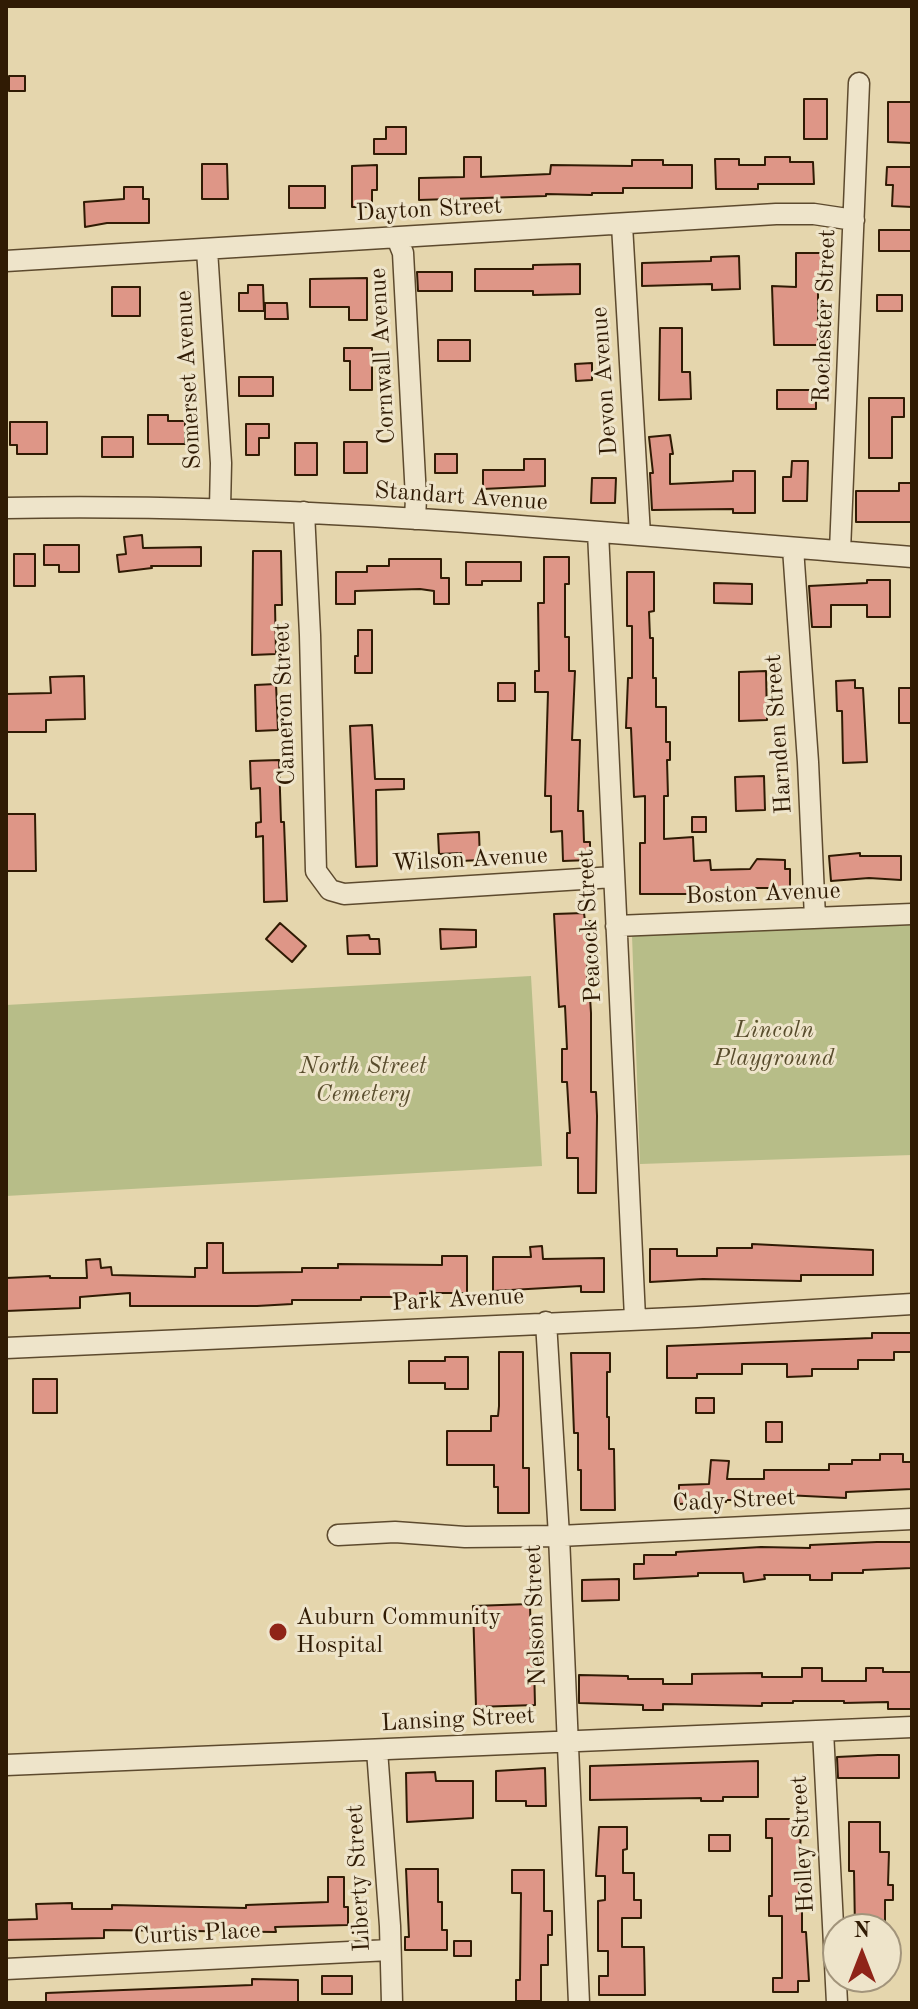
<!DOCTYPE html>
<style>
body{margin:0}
#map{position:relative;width:918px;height:2009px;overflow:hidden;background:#e5d6ad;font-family:"Old Standard TT",serif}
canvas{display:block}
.frame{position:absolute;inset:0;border:8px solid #301b04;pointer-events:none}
.north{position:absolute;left:822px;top:1913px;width:80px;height:80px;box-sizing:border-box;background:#eee4ca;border:2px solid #a2947b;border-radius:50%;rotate:0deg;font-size:22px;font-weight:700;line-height:32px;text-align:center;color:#301b04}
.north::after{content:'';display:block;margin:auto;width:28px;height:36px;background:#8f2418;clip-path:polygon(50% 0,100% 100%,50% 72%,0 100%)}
</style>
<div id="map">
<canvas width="918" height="2009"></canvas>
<div class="frame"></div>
<div class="north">N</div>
</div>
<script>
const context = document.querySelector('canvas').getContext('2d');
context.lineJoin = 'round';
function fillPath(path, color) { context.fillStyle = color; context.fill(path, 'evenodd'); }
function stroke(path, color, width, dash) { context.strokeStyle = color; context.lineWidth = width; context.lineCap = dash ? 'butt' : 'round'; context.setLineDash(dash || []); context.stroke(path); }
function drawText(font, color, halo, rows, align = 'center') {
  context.font = font + ' "Old Standard TT",serif'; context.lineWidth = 6; context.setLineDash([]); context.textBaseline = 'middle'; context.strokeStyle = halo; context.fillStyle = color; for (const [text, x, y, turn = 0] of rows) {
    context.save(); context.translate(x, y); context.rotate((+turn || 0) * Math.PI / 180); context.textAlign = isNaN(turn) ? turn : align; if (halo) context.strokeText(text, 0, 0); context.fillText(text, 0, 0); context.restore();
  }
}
fillPath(new Path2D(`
 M912 925V1155L640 1164 632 935Z
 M531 976 542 1166 6 1196V1005Z`), '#b7bd88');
const building = new Path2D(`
 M9 76H25V91H9Z
 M804 99H827V139H804Z
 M888 102H912V143L888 142Z
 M386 127H406V154H374V139H386Z
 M464 157H481V177L550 174 551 165 632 166V160H663V165H692V188H623V193H592V195L546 194V196L419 200V178L464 177Z
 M765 157H790V162H813L814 184H758V189H716L715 159H739V165H765Z
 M202 164H227L228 199H202Z
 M377 165V190H372V207H352V166Z
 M887 167H912V207L892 206 893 185H886Z
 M289 186H325V208H289Z
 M124 187H143V199H149V223H107L85 227 84 202 124 199Z
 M879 230H912V251H879Z
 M796 253H823V274H818V345H774L772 286 796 287Z
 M739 256 740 289 712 290V284L642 286V263L711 261V257Z
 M580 264V294L533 295V291H475V269H533V265Z
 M417 272H452V291H418Z
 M367 278V320H349V307H310V279Z
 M248 285H263L264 311H239V293H248Z
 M112 287H140V316H112Z
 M877 295H902V311H877Z
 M265 303H287L288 319H265Z
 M660 328H682V372H690L691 399 659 400Z
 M438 340H470V361H438Z
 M344 348H372V390H350V361H344Z
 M592 363V380L576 381 575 364Z
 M239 377H273V396H239Z
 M777 390H816V409H777Z
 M869 398H904V417H892V458H869Z
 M148 415H168V421H185V444H148Z
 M10 422H47V454H17V445H10Z
 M246 424H269V438H259V455H246Z
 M670 435 673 454H670V484L733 481V471H755V513H733V509L652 510 650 473H653L649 437Z
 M102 437H133V457H102Z
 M344 442H367V473H344Z
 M295 443H317V475H295Z
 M435 454H457V473H435Z
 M524 459H545V486L483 489V470H524Z
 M792 461H808L807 501H783V477H791Z
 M592 478H616L615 503H591Z
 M899 483H912V522H856V491H899Z
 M142 535 143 548 201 547V566H151L152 568 119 572 117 555 126 554 124 537Z
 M44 545H79V572H59V565H44Z
 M253 551H281L282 605H275L276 654 252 655Z
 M14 554H35V586H14Z
 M544 557H569V584H565V637H569V671H575L572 740H580L578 811H583L584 842H590V860L563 861 562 831 551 832V796H545L548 692H535V671H539L538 603H544Z
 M389 559H441V578H449V604H434V591L420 589 355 591V604H336V572H367V566H389Z
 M466 562H521V581H482V585H466Z
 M627 572H654V611L649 612 650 638H653V678H656V707H666V742H670V760H667L668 796H664V839L693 837 694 861 710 860 711 870 750 869 757 859 785 860V869H790V888H744L745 894 690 896 689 894H640V843H645V796L634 797 631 728H626L628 678H632V626H627Z
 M867 580H890V617H867V605H831V627H812L809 586 867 583Z
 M714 583 752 584V604L714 603Z
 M358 630H372V673H355V656H358Z
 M766 671 767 720 739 721V672Z
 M84 676 85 719 46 720V732H6V694L51 693 50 677Z
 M855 680V688H863L867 762 843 763 842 711H837L836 681Z
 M498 683H515V701H498Z
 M276 684 278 730 256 731 255 685Z
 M899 688H912V723H899Z
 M372 725 375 779H404V789L376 790 377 866 356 867 350 726Z
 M279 760 281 822H284L287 901 264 902 263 836 256 837V823L261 822 260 788 251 789 250 761Z
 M764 776 765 810 736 811 735 777Z
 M6 814H35L36 871H6Z
 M692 817H706V832H692Z
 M479 832 480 860 461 861V853L439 854 438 834Z
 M860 853V856H901V880L869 878 831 881 829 856Z
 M584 913 585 921H592V932L588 933 587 982 589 981 591 1013V1092H596L597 1116 596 1193H578V1158H567V1133H570L567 1082H562V1049H567L565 1006 559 1007 554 914Z
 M280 923 306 946 292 962 266 939Z
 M440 929 476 930V947L441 949Z
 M369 935 370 939H379L380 954H348L347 936Z
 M207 1243H223V1273L302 1272V1268H338V1264L442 1265V1256H467V1293H420V1297H361V1300H292V1304L257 1306H130V1293L80 1297V1308L6 1311V1278L50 1276V1278H87L86 1260 100 1259 101 1268 111 1267 112 1275 195 1277V1268H207Z
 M752 1244 873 1250V1275H801V1281L703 1279 650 1282V1249H677V1256H717V1248H752Z
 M542 1246 543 1259 604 1258V1292H581V1286L493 1291V1257H531L530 1247Z
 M872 1333H912V1352H894V1360H858V1369H812V1376L787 1377V1364H742V1374H697V1378H667V1346L872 1338Z
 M499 1352H523V1468H529V1513H498V1487H494V1465H447V1431H491V1416H498L499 1406Z
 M571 1353H610V1372H607V1417H609V1449H614L615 1510H581V1470H578V1433H574Z
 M445 1357H468V1389H445V1383H409V1361H445Z
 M33 1379H57V1413H33Z
 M696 1398H714V1413H696Z
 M766 1422H782V1442H766Z
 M880 1454H903V1462H912V1489L846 1492V1498L785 1495V1500H726V1502L698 1500V1503L679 1504V1485L709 1484 711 1460 729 1461 727 1479H764V1470H829V1464H852V1460H880Z
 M877 1542H912V1568L863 1570V1573H832V1580H810V1575H764L765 1579 744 1582 743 1573H698V1576L634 1579V1564H644V1555H676V1552L761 1547 810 1548V1545Z
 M619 1579V1600L582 1601V1580Z
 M530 1604 531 1649H542V1663L534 1664 535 1705 476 1707 473 1606Z
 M802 1668H822V1681H866V1668H883V1672H912L911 1709H888V1702L844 1703V1701H793V1703H762V1706L663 1704V1710H643V1705L579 1703V1675L628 1676V1679H663V1684H692V1674L762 1673V1677H802Z
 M878 1755H899V1778H838L837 1757Z
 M758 1761V1797H723V1801H701V1798L590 1800V1766Z
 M545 1768 546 1806H526V1801H496V1771Z
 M435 1772 436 1781H473V1818L407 1822 406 1773Z
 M766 1819H801L799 1896H802V1932H806L809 1981H798V1992H773V1978H782V1916H769V1896H772V1838H766Z
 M849 1822H880V1852H889L888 1885H893V1900H885V1929H855L854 1871H849Z
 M599 1827H627V1849L623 1850V1873H634V1900H641V1918H622V1947H644L645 1995H599V1976H608V1951H598V1901L605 1900V1876H596Z
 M709 1835H730V1851H709Z
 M406 1869H438V1902H442V1930H447V1950H405V1937H409Z
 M512 1870H544V1911H552V1935H548V1965H541V2001H516V1980H520L521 1893H512Z
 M328 1877H344V1907H348V1925L275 1927 276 1932 104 1930V1938L6 1940V1920L37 1919 36 1904 72 1903V1909H112V1905L246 1908V1905L328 1902Z
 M454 1941H471V1956H454Z
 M322 1976H352V1994H322Z
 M252 1979 298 1980V2003H46V1993L252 1985Z`);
fillPath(building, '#de9687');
stroke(building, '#301b04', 2);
const minor = new Path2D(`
 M622 225 640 535
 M397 238 403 253 416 498 415 519
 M207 250 221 463 220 508
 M6 261 776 214H814L854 220
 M6 508C309 502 611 534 912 557
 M304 512 310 635 316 871 330 890 344 894 614 877
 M598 532 635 1318
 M793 548 808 762 815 918
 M840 551 859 83
 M616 926 912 914
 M546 1322 559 1536 579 2003
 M6 1348 697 1317 912 1304
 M338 1535 395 1532 465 1537 559 1536 912 1519
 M823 1731 837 2003
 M377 1750 390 1926 392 2003
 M6 1765 912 1727
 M6 1969 390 1950`);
stroke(minor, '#5d4a2e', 23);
stroke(minor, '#eee4ca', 20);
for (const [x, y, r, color] of [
 [278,1632,10,"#8f2418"]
]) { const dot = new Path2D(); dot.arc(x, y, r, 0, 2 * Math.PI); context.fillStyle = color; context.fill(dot); stroke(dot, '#eee4ca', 3); }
drawText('24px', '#301b04', '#eee4ca', [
 ["Dayton Street",429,210,-3],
 ["Rochester Street",825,316,-88],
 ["Cornwall Avenue",383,356,-93],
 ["Somerset Avenue",189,380,-93],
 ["Devon Avenue",605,381,-94],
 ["Standart Avenue",461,497,4],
 ["Cameron Street",285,704,-92],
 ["Harnden Street",779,734,-94],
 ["Wilson Avenue",470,860,-3],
 ["Boston Avenue",763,894,-2],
 ["Peacock Street",590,926,-93],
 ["Park Avenue",458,1300,-3],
 ["Cady Street",734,1501,-3],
 ["Nelson Street",536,1615,-92],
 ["Lansing Street",458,1720,-3],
 ["Holley Street",803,1844,-93],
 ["Liberty Street",359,1878,-93],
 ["Curtis Place",197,1934,-3]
]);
drawText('italic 24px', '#584c2c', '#eee4ca', [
 ["Lincoln",774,1031],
 ["Playground",774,1059],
 ["North Street",363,1067],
 ["Cemetery",363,1095]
]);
drawText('24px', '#301b04', '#eee4ca', [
 ["Auburn Community",296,1618],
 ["Hospital",296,1646]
], 'left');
</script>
